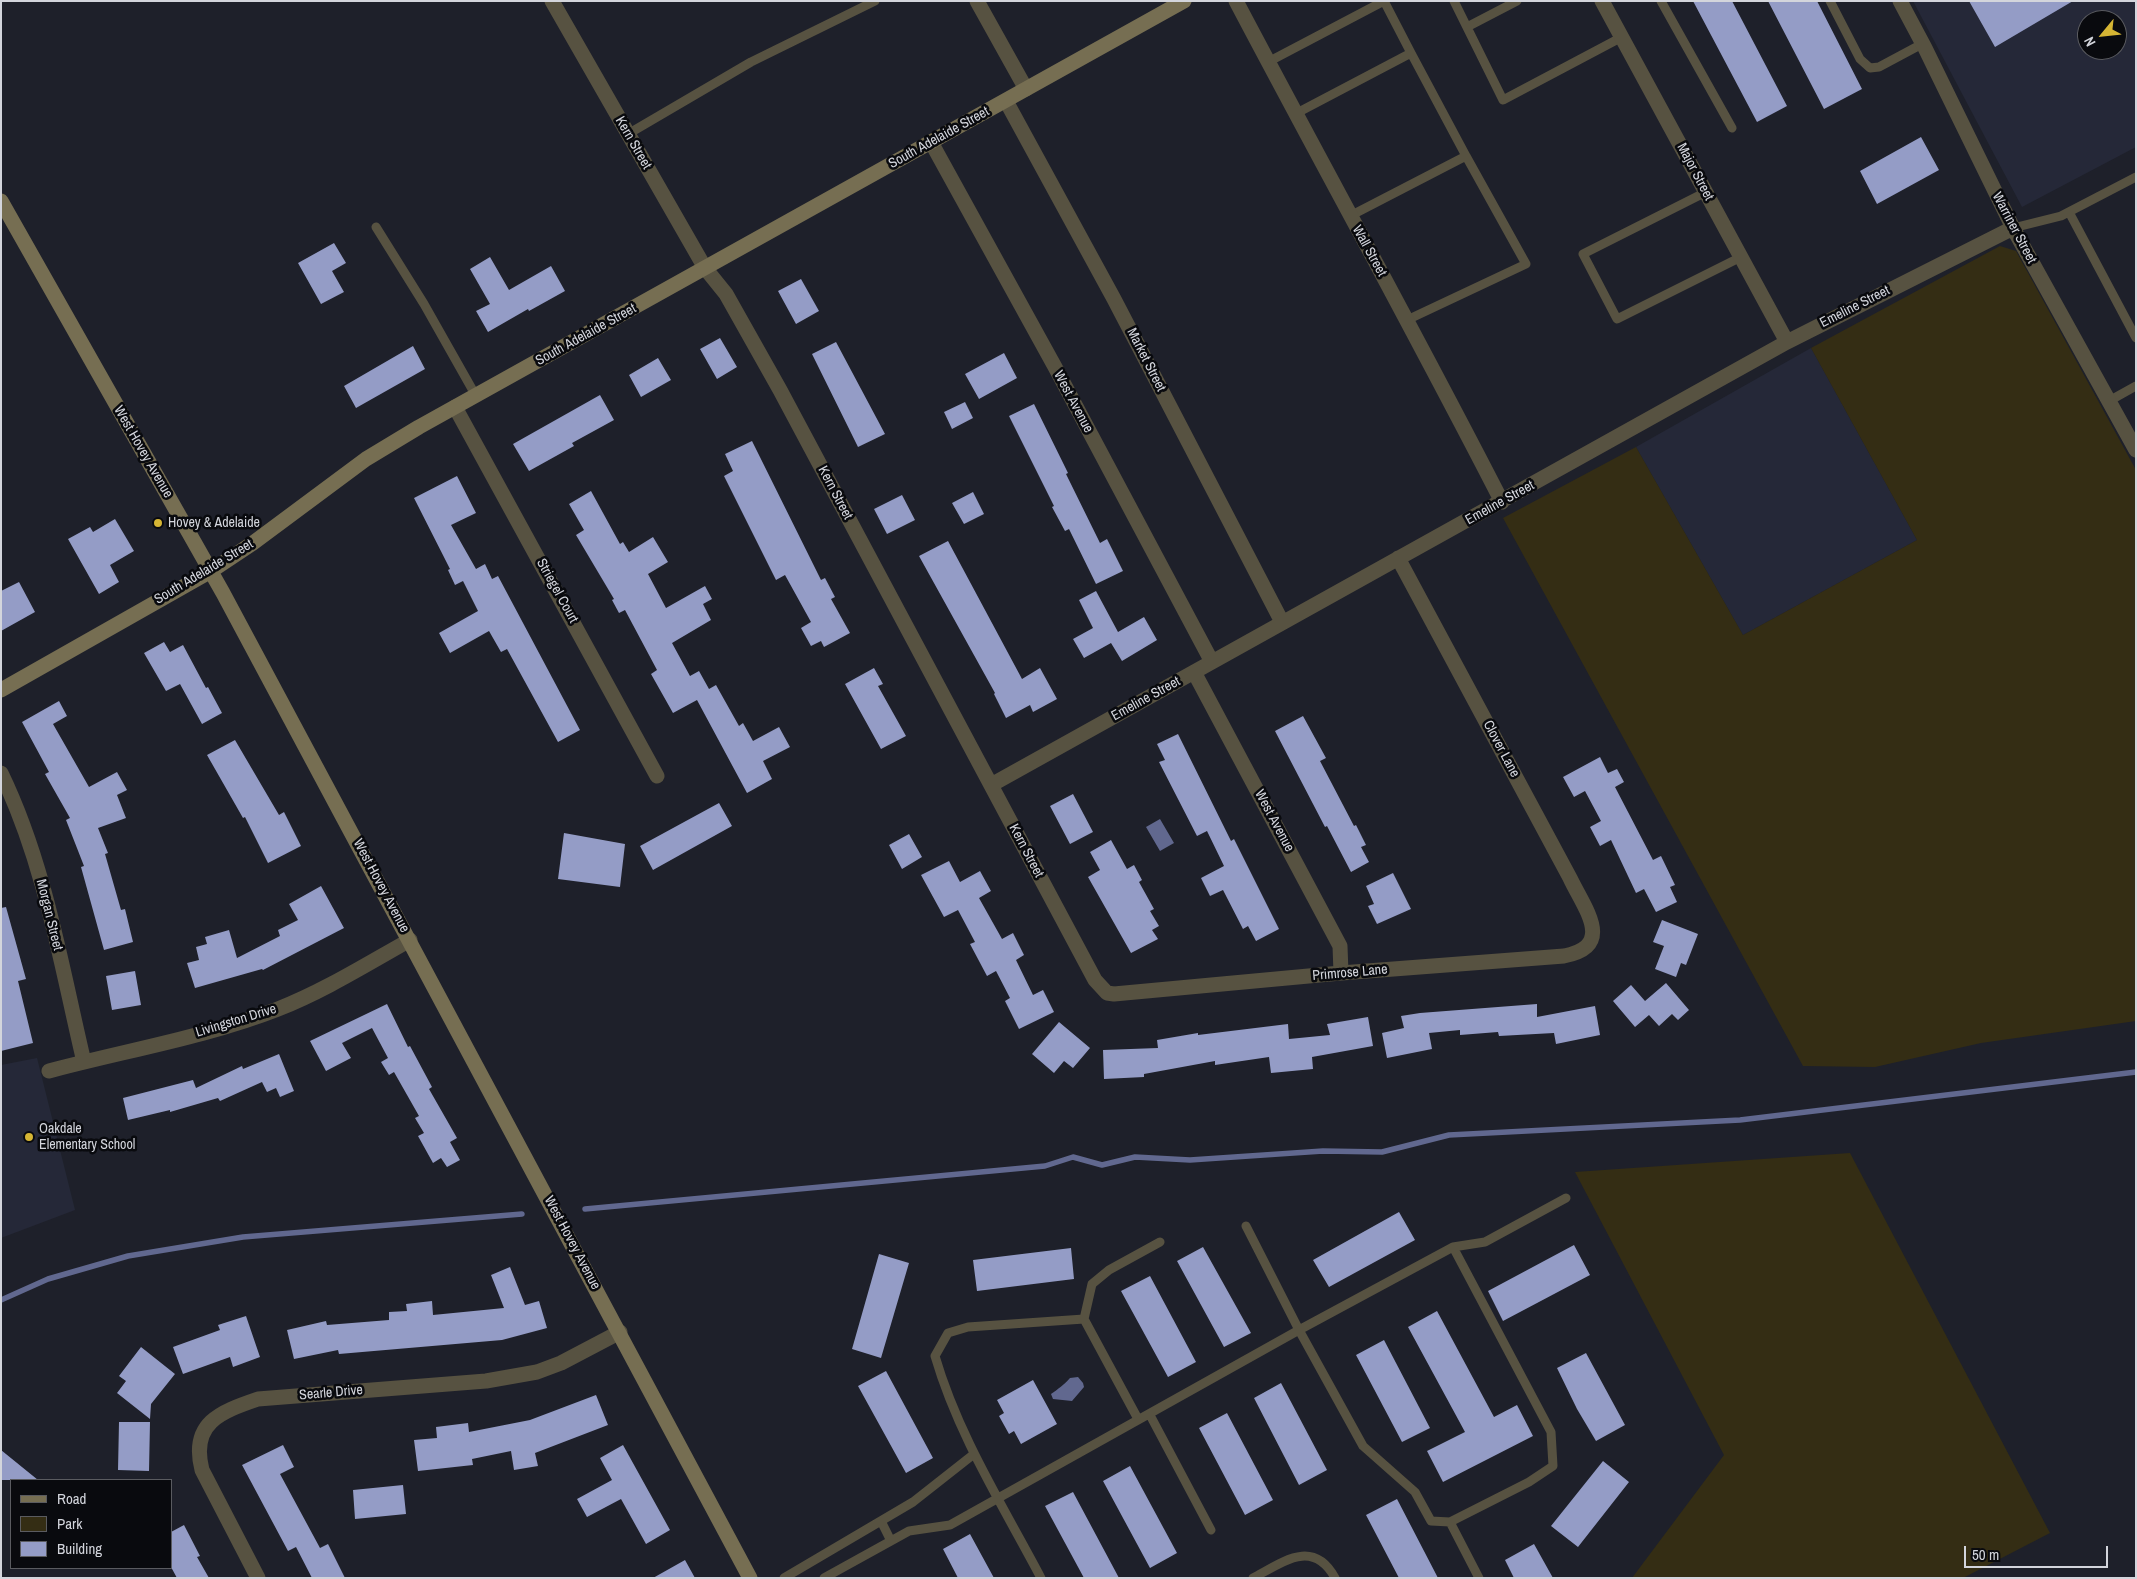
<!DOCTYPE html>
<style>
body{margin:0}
#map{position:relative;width:2137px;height:1579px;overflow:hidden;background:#1e202a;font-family:"Archivo Narrow",sans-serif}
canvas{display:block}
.frame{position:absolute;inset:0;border:2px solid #d3d5dc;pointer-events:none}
.legend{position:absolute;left:10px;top:1479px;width:162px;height:90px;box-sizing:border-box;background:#090a0e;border:1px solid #5a5b60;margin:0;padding:6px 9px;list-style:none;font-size:15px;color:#d3d5dc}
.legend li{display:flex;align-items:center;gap:10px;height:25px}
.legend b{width:25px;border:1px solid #5a5b60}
.north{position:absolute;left:2077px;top:10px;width:50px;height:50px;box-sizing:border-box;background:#090a0e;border:1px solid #5a5b60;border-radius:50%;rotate:242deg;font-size:14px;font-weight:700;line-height:20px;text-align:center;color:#d3d5dc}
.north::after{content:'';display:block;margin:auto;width:18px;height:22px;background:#d5b534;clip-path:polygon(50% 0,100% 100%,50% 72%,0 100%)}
.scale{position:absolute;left:1964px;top:1546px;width:144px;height:22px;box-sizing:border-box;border:2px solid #d3d5dc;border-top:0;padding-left:6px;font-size:15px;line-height:18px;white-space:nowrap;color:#d3d5dc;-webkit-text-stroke:4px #090a0e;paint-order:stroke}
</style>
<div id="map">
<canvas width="2137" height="1579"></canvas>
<div class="frame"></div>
<ul class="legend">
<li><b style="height:6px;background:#766e52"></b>Road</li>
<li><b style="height:14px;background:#342d14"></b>Park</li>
<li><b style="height:14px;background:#949cc6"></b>Building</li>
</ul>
<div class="north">N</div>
<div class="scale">50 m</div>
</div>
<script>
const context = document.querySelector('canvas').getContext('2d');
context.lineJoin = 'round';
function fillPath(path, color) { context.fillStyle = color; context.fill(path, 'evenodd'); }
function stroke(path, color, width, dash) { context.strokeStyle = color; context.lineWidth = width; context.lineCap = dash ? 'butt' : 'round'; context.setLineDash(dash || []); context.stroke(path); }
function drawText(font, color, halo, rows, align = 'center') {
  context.font = font + ' "Archivo Narrow",sans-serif'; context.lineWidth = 5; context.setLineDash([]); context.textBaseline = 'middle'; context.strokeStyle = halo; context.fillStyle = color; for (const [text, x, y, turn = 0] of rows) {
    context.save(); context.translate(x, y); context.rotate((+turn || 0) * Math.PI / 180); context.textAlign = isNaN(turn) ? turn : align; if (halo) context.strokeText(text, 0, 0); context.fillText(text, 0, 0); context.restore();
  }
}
fillPath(new Path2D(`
 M1913 1H2136V147L2022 207ZM2087 20H2117V50H2087Z
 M1811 348 1917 540 1743 635 1636 447Z
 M37 1058 75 1210 1 1238V1065Z`), '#252838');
fillPath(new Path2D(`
 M2000 246 2016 251 2136 470V1021L1981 1043 1875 1067 1803 1066 1503 518 1636 447 1743 635 1917 540 1811 348Z
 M1850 1153 2050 1533 1963 1578H1632L1724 1455 1575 1172Z`), '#342d14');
fillPath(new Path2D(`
 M1160 819 1174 843 1160 851 1146 827Z
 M1078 1377 1083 1383 1084 1387 1072 1401 1053 1399 1051 1394C1058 1389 1064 1385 1070 1378Z`), '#61688f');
stroke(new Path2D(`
 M585 1209 1045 1166 1073 1157 1102 1165 1135 1157 1190 1160 1323 1151 1382 1152 1449 1135 1740 1120 2136 1072
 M1 1300 48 1279 128 1256 243 1237 522 1214`), '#61688f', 5.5);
fillPath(new Path2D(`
 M1693 1H1732L1787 106 1757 122Z
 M1768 1H1817L1862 89 1824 109Z
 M1969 1H2073L1995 47Z
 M1921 137 1939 170 1877 204 1860 171Z
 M334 243 346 263 332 271 344 292 321 304 298 263Z
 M490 257 509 290 551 266 565 291 529 311 528 309 488 332 476 311 490 304 470 269Z
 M801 279 819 311 796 324 778 291Z
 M720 338 737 367 717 379 700 349Z
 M836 342 885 434 858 447 812 354Z
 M413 346 425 369 356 408 344 386Z
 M1004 353 1017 378 979 399 965 374Z
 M658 358 671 380 641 397 629 375Z
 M600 395 614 420 572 443 574 446 529 471 513 444Z
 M965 402 973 418 952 429 944 412Z
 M1034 404 1068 473 1066 474 1100 543 1107 539 1123 571 1096 584 1069 529 1065 531 1052 507 1054 506 1009 416Z
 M752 441 821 580 825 578 835 597 831 599 850 633 824 647 821 641 811 646 801 628 811 622 785 575 776 580 724 476 733 471 725 454Z
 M457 476 476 513 451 525 476 569 485 564 492 579 498 576 580 730 558 742 507 649 501 652 489 631 450 653 439 633 478 611 463 581 455 585 448 570 450 569 414 498Z
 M591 491 620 544 623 542 629 552 653 537 668 562 648 574 666 608 705 586 712 599 703 604 711 620 672 643 690 676 699 671 709 689 716 685 739 726 743 723 753 741 779 727 790 747 763 761 772 779 747 793 697 700 673 713 651 674 657 670 625 610 619 613 612 600 614 599 576 535 584 530 569 504Z
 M973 492 984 514 964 524 952 503Z
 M902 495 915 520 887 534 874 509Z
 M115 519 134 551 110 565 119 582 99 594 68 539 90 527 93 532Z
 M948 541 1022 679 1040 668 1057 699 1033 712 1030 705 1006 718 994 694 995 693 919 556Z
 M19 582 35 612 1 631V591Z
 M1096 591 1118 632 1144 617 1157 640 1122 661 1111 643 1084 658 1073 639 1093 628 1079 600Z
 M164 642 170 652 183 645 206 688 208 687 222 713 202 724 180 684 166 691 144 653Z
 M874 668 883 684 878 686 906 736 881 749 845 684Z
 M59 701 67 716 53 724 89 787 117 772 127 790 117 795 126 818 98 828 108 853 105 854 121 910 125 909 133 942 104 950 81 867 84 866 66 820 70 818 45 774 49 772 22 722Z
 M1303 716 1326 758 1320 761 1354 826 1356 825 1366 845 1361 847 1369 862 1351 872 1327 826 1325 827 1275 731Z
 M1178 734 1231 841 1234 839 1279 929 1256 941 1248 926 1243 929 1223 890 1210 896 1201 878 1224 866 1207 831 1197 836 1159 762 1165 760 1157 744Z
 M235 740 279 815 284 812 301 846 268 863 245 817 243 818 207 755Z
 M1600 757 1608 773 1617 769 1624 782 1615 787 1653 860 1661 856 1675 885 1670 887 1677 902 1656 912 1644 889 1636 893 1611 840 1600 846 1590 827 1601 821 1585 791 1574 797 1563 777Z
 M1073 794 1093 832 1070 844 1050 806Z
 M719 803 732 826 653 870 640 846Z
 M564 833 625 844 620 887 558 879Z
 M909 834 922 857 902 869 889 845Z
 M1111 840 1127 869 1134 865 1142 880 1139 882 1154 909 1150 911 1159 926 1152 930 1158 939 1131 953 1088 877 1100 870 1090 852Z
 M949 861 960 882 980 871 991 891 979 898 1002 939 1013 933 1024 955 1016 960 1033 995 1043 990 1054 1012 1019 1029 1005 1001 1010 998 996 971 987 976 970 944 975 942 958 910 944 917 921 875Z
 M1393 873 1411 909 1377 924 1368 906 1374 904 1366 886Z
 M321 886 344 928 263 970 262 969 195 988 187 963 199 960 196 947 207 944 205 937 229 930 237 958 280 936 278 930 298 920 289 904Z
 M6 907 26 979 18 981 33 1043 1 1051V908Z
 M1662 920 1698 934 1686 965 1681 963 1676 977 1655 969 1664 946 1653 942Z
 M135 971 141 1005 112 1010 106 976Z
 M1666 983 1689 1010 1678 1020 1672 1014 1659 1026 1649 1015 1635 1027 1613 1001 1631 985 1645 1001Z
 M387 1004 408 1047 410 1046 432 1087 429 1089 457 1138 450 1142 460 1160 447 1167 441 1158 433 1163 418 1136 424 1133 415 1118 419 1116 394 1072 389 1075 381 1062 388 1058 372 1028 342 1043 351 1058 326 1071 310 1041Z
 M1537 1004V1017L1595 1006 1600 1035 1556 1044 1554 1033 1499 1036 1498 1032 1460 1035V1030L1429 1033 1432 1049 1387 1058 1382 1033 1404 1028 1401 1016 1420 1013Z
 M1368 1017 1373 1046 1312 1057 1313 1069 1271 1073 1269 1057 1215 1065V1061L1144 1074V1077L1104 1079 1103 1050 1158 1048 1157 1040 1198 1033V1035L1288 1024 1289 1039 1330 1035 1327 1024Z
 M1059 1022 1090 1048 1073 1068 1064 1061 1054 1073 1032 1054Z
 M279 1054 294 1091 280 1097 276 1088 267 1092 262 1082 220 1101 218 1098 170 1112V1110L128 1120 123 1098 193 1080 196 1088 242 1066 243 1069Z
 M1399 1212 1415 1240 1329 1287 1313 1260Z
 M1574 1245 1590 1275 1503 1321 1488 1291Z
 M1203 1247 1251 1333 1224 1347 1177 1261Z
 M1071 1248 1074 1279 977 1291 973 1260Z
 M879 1254 909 1263 881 1358 852 1349Z
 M510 1267 525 1305 539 1301 547 1328 502 1340 339 1354 338 1350 294 1359 287 1330 326 1321 327 1325 389 1320V1312L407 1311 406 1304 432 1301 433 1315 504 1308 491 1275Z
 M1150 1276 1196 1362 1168 1377 1121 1291Z
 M1437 1311 1494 1417 1517 1405 1533 1436 1443 1482 1427 1451 1465 1432 1408 1327Z
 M246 1316 260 1357 233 1367 230 1357 183 1374 173 1347 220 1330 218 1325Z
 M1384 1340 1430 1428 1402 1442 1356 1355Z
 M141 1347 175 1374 151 1404 150 1419 117 1393 126 1381 119 1376Z
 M1586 1353 1625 1425 1596 1441 1577 1409 1557 1368Z
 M886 1371 933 1458 906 1473 858 1386Z
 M1033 1380 1057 1424 1021 1444 1014 1431 1009 1434 999 1416 1004 1413 997 1400Z
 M1281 1383 1327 1470 1299 1485 1254 1398Z
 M596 1395 608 1425 535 1453 538 1466 514 1470 511 1451 472 1459 473 1465 418 1471 414 1440 437 1438 436 1427 468 1423 469 1432 530 1420Z
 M1227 1413 1273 1500 1245 1515 1199 1428Z
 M119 1422H150L149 1471 118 1470Z
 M283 1445 294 1467 280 1474 320 1548 328 1544 345 1578H312L296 1547 288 1551 242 1465Z
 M623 1445 670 1530 646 1544 621 1499 587 1517 577 1499 612 1480 600 1458Z
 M1 1450 38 1480H1Z
 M1603 1461 1629 1482 1578 1547 1551 1526Z
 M1130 1466 1177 1553 1150 1568 1103 1481Z
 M403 1485 406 1514 355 1519 353 1490Z
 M1073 1492 1119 1578H1084L1045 1506Z
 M1397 1499 1438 1578H1399L1366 1515Z
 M184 1525 200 1556 197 1557 209 1578H177L171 1567V1532Z
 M970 1534 994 1578H958L943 1549Z
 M1534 1544 1553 1578H1514L1505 1560Z
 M685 1560 695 1578H653Z`), '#949cc6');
stroke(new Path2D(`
 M1454 1 1503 100 1622 37
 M1661 1 1732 128
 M1830 1 1860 59 1870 68 1879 67 1922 44
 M1467 27 1517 1
 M1268 62 1384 1 1411 53
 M1295 114 1411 53 1466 156 1350 216
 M628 134 751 62 875 1
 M1706 192 1583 254 1617 319 1741 257
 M2069 212 2136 338
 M376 227 424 304 476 396
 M2013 228 2061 216 2136 177
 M1407 320 1526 264 1466 156
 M2109 401 2136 386
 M1246 1226 1299 1330 1363 1446 1415 1492 1431 1521 1450 1522 1529 1482 1553 1466 1551 1432 1453 1247 1485 1242 1566 1198
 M1084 1319 1138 1419
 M1150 1415 1211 1530
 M881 1521 891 1541
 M1450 1522 1479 1578
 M784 1578 913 1502 974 1454
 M824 1578 909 1531 950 1525 1299 1330 1453 1247
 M1041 1578C1003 1506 958 1435 935 1356L948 1333 968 1327 1084 1319 1092 1284 1109 1270 1160 1242
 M1253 1578C1283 1562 1313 1538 1335 1578`), '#575241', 9);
stroke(new Path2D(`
 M552 1 705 268 726 294 780 390 1095 980 1107 993 1114 994 1341 973 1564 956C1616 946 1584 908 1570 878L1398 558
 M977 1 1026 89
 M1236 1C1324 168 1416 334 1502 502
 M1602 1 1787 342
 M1900 1 1925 48 2013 228 2136 450
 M1006 101 1114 299 1282 622
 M931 142 1055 367 1212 662
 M455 407 657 776
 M1194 672 1340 946 1341 973
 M1 773C45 864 61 965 84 1062
 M991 785 1787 342 2013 228
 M49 1071C123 1051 207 1037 278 1009 324 991 367 964 410 940
 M258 1578 202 1470C190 1423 220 1412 258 1399L486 1381 537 1372 561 1363 620 1332`), '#575241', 15);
stroke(new Path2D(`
 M1 201 223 593 750 1578
 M1 690 211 571 253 543 366 459 419 427 1184 1`), '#766e52', 15);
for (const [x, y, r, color] of [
 [158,523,5,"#d5b534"],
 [29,1137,5,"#d5b534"]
]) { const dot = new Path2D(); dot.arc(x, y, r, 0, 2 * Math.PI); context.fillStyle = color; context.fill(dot); stroke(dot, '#090a0e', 2); }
drawText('14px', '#d3d5dc', '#090a0e', [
 ["South Adelaide Street",939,138,-29],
 ["Kern Street",633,143,60],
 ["Major Street",1695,172,62],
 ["Warriner Street",2014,228,62],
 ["Wall Street",1369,251,61],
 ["Emeline Street",1855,307,-27],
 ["South Adelaide Street",586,335,-29],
 ["Market Street",1146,360,63],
 ["West Avenue",1073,402,62],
 ["West Hovey Avenue",143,452,60],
 ["Kern Street",835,493,62],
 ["Emeline Street",1500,503,-29],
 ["South Adelaide Street",204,572,-31],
 ["Striegel Court",557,591,61],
 ["Emeline Street",1146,699,-29],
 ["Clover Lane",1501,749,62],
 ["West Avenue",1274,821,62],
 ["Kern Street",1026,851,62],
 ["West Hovey Avenue",381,886,62],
 ["Morgan Street",49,915,76],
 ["Primrose Lane",1350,973,-5],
 ["Livingston Drive",236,1021,-17],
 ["West Hovey Avenue",572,1243,62],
 ["Searle Drive",331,1393,-5]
]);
drawText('14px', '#d3d5dc', '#090a0e', [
 ["Hovey & Adelaide",168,523],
 ["Oakdale",39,1129],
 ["Elementary School",39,1145]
], 'left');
</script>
